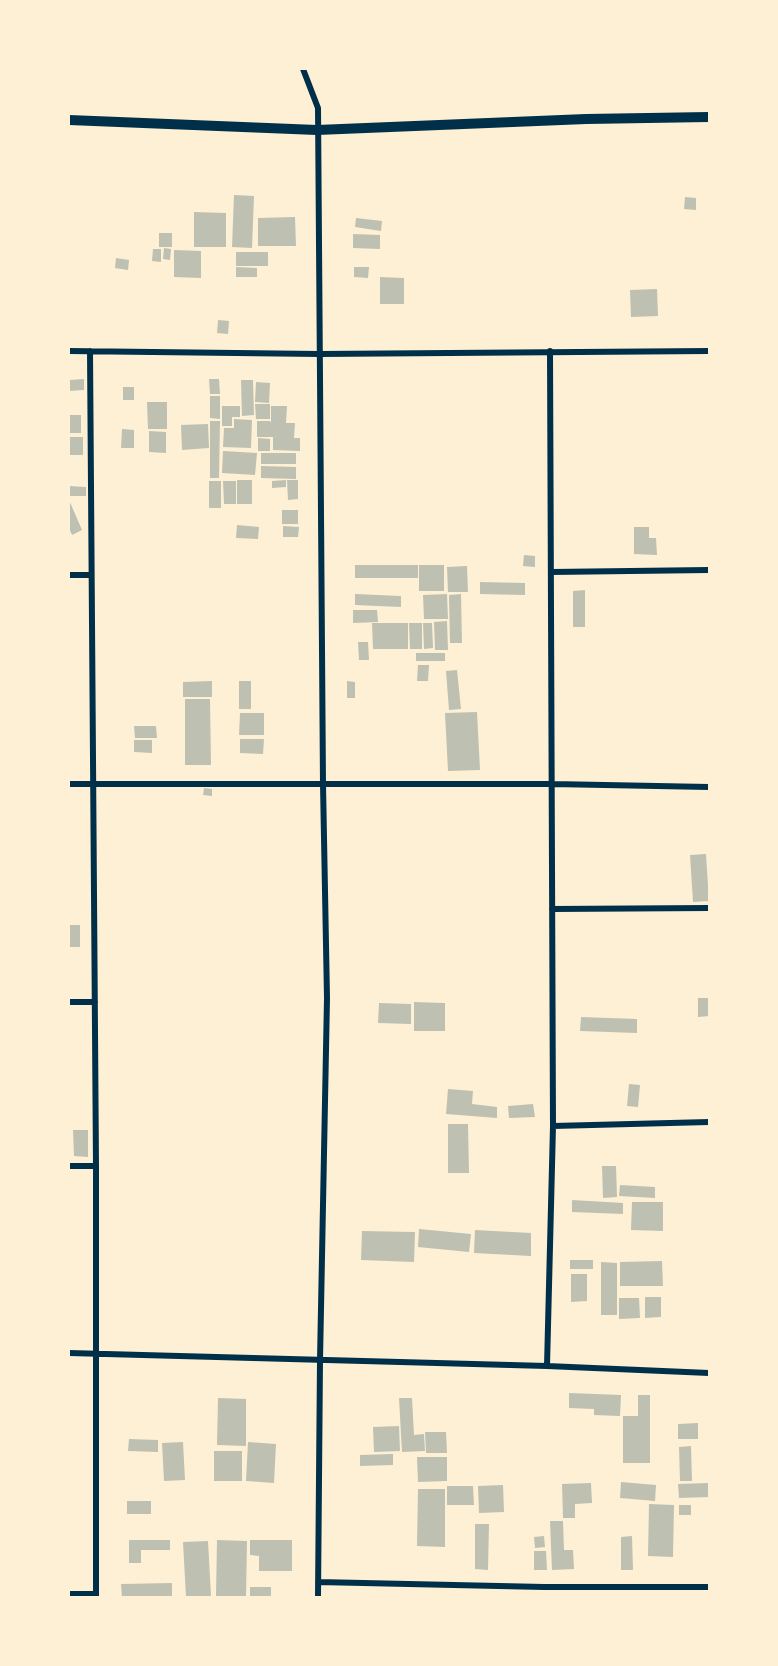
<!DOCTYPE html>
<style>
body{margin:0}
#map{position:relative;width:778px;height:1666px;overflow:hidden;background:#fdf0d5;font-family:Rubik,sans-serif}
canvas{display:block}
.frame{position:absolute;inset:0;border:70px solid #fdf0d5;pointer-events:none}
</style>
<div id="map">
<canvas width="778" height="1666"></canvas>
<div class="frame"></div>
</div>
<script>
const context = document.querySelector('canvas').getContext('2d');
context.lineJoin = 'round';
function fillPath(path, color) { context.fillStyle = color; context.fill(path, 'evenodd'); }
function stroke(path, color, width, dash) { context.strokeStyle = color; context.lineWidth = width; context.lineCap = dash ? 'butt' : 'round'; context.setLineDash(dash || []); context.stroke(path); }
fillPath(new Path2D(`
 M234 195 254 196 252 248 232 247Z
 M685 197 696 198V210L684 209Z
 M194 212 226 213V247H194Z
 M295 217 296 246H258V218Z
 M356 218 382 221 381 231 355 227Z
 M159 233H172V247H159Z
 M353 234 380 235V249L353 248Z
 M164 248 171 249 170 260 163 259Z
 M153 249H161V262L152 261Z
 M174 250 201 251V278L174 277Z
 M236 252H268V266H236Z
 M116 258 129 260 128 270 115 268Z
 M236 267 257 268V277H236Z
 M354 267H369L368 278 354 277Z
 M380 277 404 278V304H380Z
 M657 289 658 316 631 317 630 290Z
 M218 320 229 321 228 334 217 333Z
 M84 379V390L69 391V380Z
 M209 379H219L220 394H210Z
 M241 380H253L254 415 242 416Z
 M256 382 270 383 269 403 255 402Z
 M123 387H134V400H123Z
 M210 396H220V419L210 418Z
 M147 402H167V429H148Z
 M255 404H270V419H256Z
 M222 406H240V417H232V426H222Z
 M271 406H287L286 423H295L294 438H300V451L273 450V437H257V421H270L271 423Z
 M69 415H81V433H69Z
 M234 419 252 420 251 448 223 447 224 428H234Z
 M210 421H220L219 478H210Z
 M208 424 209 448 182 450 181 425Z
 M122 429 134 430V448H121Z
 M149 431 166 432V453L149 452Z
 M69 437H83V455H69Z
 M258 438 270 439V451H258Z
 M223 451 257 453 255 475 222 473Z
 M261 453H296V464H261Z
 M261 466 296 467V479L261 478Z
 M237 480H252V504H237Z
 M286 480V487L272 488V481Z
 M287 480H298V499L288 500Z
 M209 481H221V508H209Z
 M223 481H236V504H224Z
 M69 486 86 487V496H69Z
 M69 500 82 530 72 535 69 528Z
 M282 510H298V524H282Z
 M237 525 259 527 258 539 236 538Z
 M283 526 299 527 298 537H283Z
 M634 527H649V538H656L657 555 634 554Z
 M524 555 535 556V567L523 566Z
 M355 565H418V578H355Z
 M419 565H444V591H419Z
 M467 566 468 592H448L447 567Z
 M480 582 525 583V595L480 594Z
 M585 590V627H573V591Z
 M355 594 401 596V607L355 605Z
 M447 594 448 619H424L423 595Z
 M461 594 462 643H450L449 595Z
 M353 610H377L378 622 353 623Z
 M447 621 448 650H435L434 622Z
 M372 623H408V649H373Z
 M409 623H422V649H410Z
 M423 623H432L433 648 424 649Z
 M358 642H368L369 660H359Z
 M416 653H445V661H416Z
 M418 665H429L428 681H417Z
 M457 670 461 709 449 710 446 671Z
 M212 681V697H183V682Z
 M239 681H251V709H239Z
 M347 681 355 682V698H347Z
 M185 699H210L211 765H185Z
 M477 712 480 770 448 771 445 713Z
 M240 713H264V735H239Z
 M134 726H156L157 738H135Z
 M240 739H264L263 754 240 753Z
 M134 740H152V753L134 752Z
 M204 788 212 789V796L203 795Z
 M706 854 709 901 693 902 690 855Z
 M69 925H80V947H69Z
 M698 998H709V1016L698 1017Z
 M414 1002 445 1003V1031H414Z
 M379 1003 411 1004V1024L378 1023Z
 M581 1017 637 1019V1033L580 1031Z
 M629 1084 640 1085 638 1107 627 1106Z
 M448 1089 473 1091 472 1104 497 1107V1118L446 1114Z
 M533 1104 535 1117 509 1118 508 1106Z
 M448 1124H468L469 1173H448Z
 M73 1130H88V1157L74 1156Z
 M602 1166H616L617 1197 603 1198Z
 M620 1185 655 1187V1198L619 1196Z
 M572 1200 623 1203V1214L572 1212Z
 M632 1202H663V1231L631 1230Z
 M419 1229 471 1234 469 1252 418 1247Z
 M475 1230 531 1233V1256L474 1253Z
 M362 1231 415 1232 414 1262 361 1260Z
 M570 1260H593V1269H570Z
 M662 1261 663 1286H620V1262Z
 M601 1262 617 1263V1315H601Z
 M571 1274H587V1301L571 1302Z
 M645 1297H661V1317L645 1318Z
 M619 1298H639L640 1318 619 1319Z
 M569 1393 621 1395 620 1416 594 1415V1409L569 1408Z
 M638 1395H650V1463H623V1416H638Z
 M218 1398 246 1399V1446L217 1445Z
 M399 1398H412L414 1435 424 1434 425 1451 402 1452Z
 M698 1423V1439H678V1424Z
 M399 1426 400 1451 374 1452 373 1427Z
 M425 1432H446L447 1453H426Z
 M129 1439 158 1440V1452L128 1451Z
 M183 1442 185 1480 164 1481 162 1443Z
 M248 1442 276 1444 274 1483 246 1481Z
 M691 1446 692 1481H680L679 1447Z
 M214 1451H242V1481H214Z
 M393 1454V1465L360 1466V1455Z
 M417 1457H447V1481L418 1482Z
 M621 1482 656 1485 655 1501 620 1498Z
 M591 1483 592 1503 575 1504V1518H563L562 1484Z
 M709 1483V1497L679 1498 678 1484Z
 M503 1485 504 1512 479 1513 478 1486Z
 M447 1486H473L474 1505H447Z
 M418 1489H445V1547L417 1546Z
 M127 1501H151V1514H127Z
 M649 1504 674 1505 673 1557 648 1556Z
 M679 1505H691V1515H679Z
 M550 1521H563L564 1550H573L574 1569 552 1570Z
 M475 1524H489L488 1570 475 1569Z
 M544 1536 545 1547 535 1548 534 1537Z
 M632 1536 633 1570H621V1537Z
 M129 1540H170V1550H141V1563H129Z
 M217 1540 247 1541 246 1597 216 1596Z
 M250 1540H292V1571H259V1556L250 1555Z
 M208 1541 211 1596 186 1597 183 1542Z
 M534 1551H546L547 1570H534Z
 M172 1583V1597H122L121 1584Z
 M250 1587H271V1597H250Z`), '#bec0b2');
stroke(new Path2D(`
 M303 69 318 108 323 784 327 998 320 1360 318 1597
 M69 351 319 354 709 351
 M90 351 96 1166V1597
 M551 572 709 570
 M69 575H91
 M69 784H552L709 787
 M552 909 709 908
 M69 1002H95
 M553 1126 709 1122
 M69 1166H96
 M69 1353 547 1366 709 1373
 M547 1366 553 1126 550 351
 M318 1582 544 1587H709
 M69 1594H96`), '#003049', 6);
stroke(new Path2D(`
 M69 120 317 130 586 119 709 117`), '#003049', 10);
</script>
